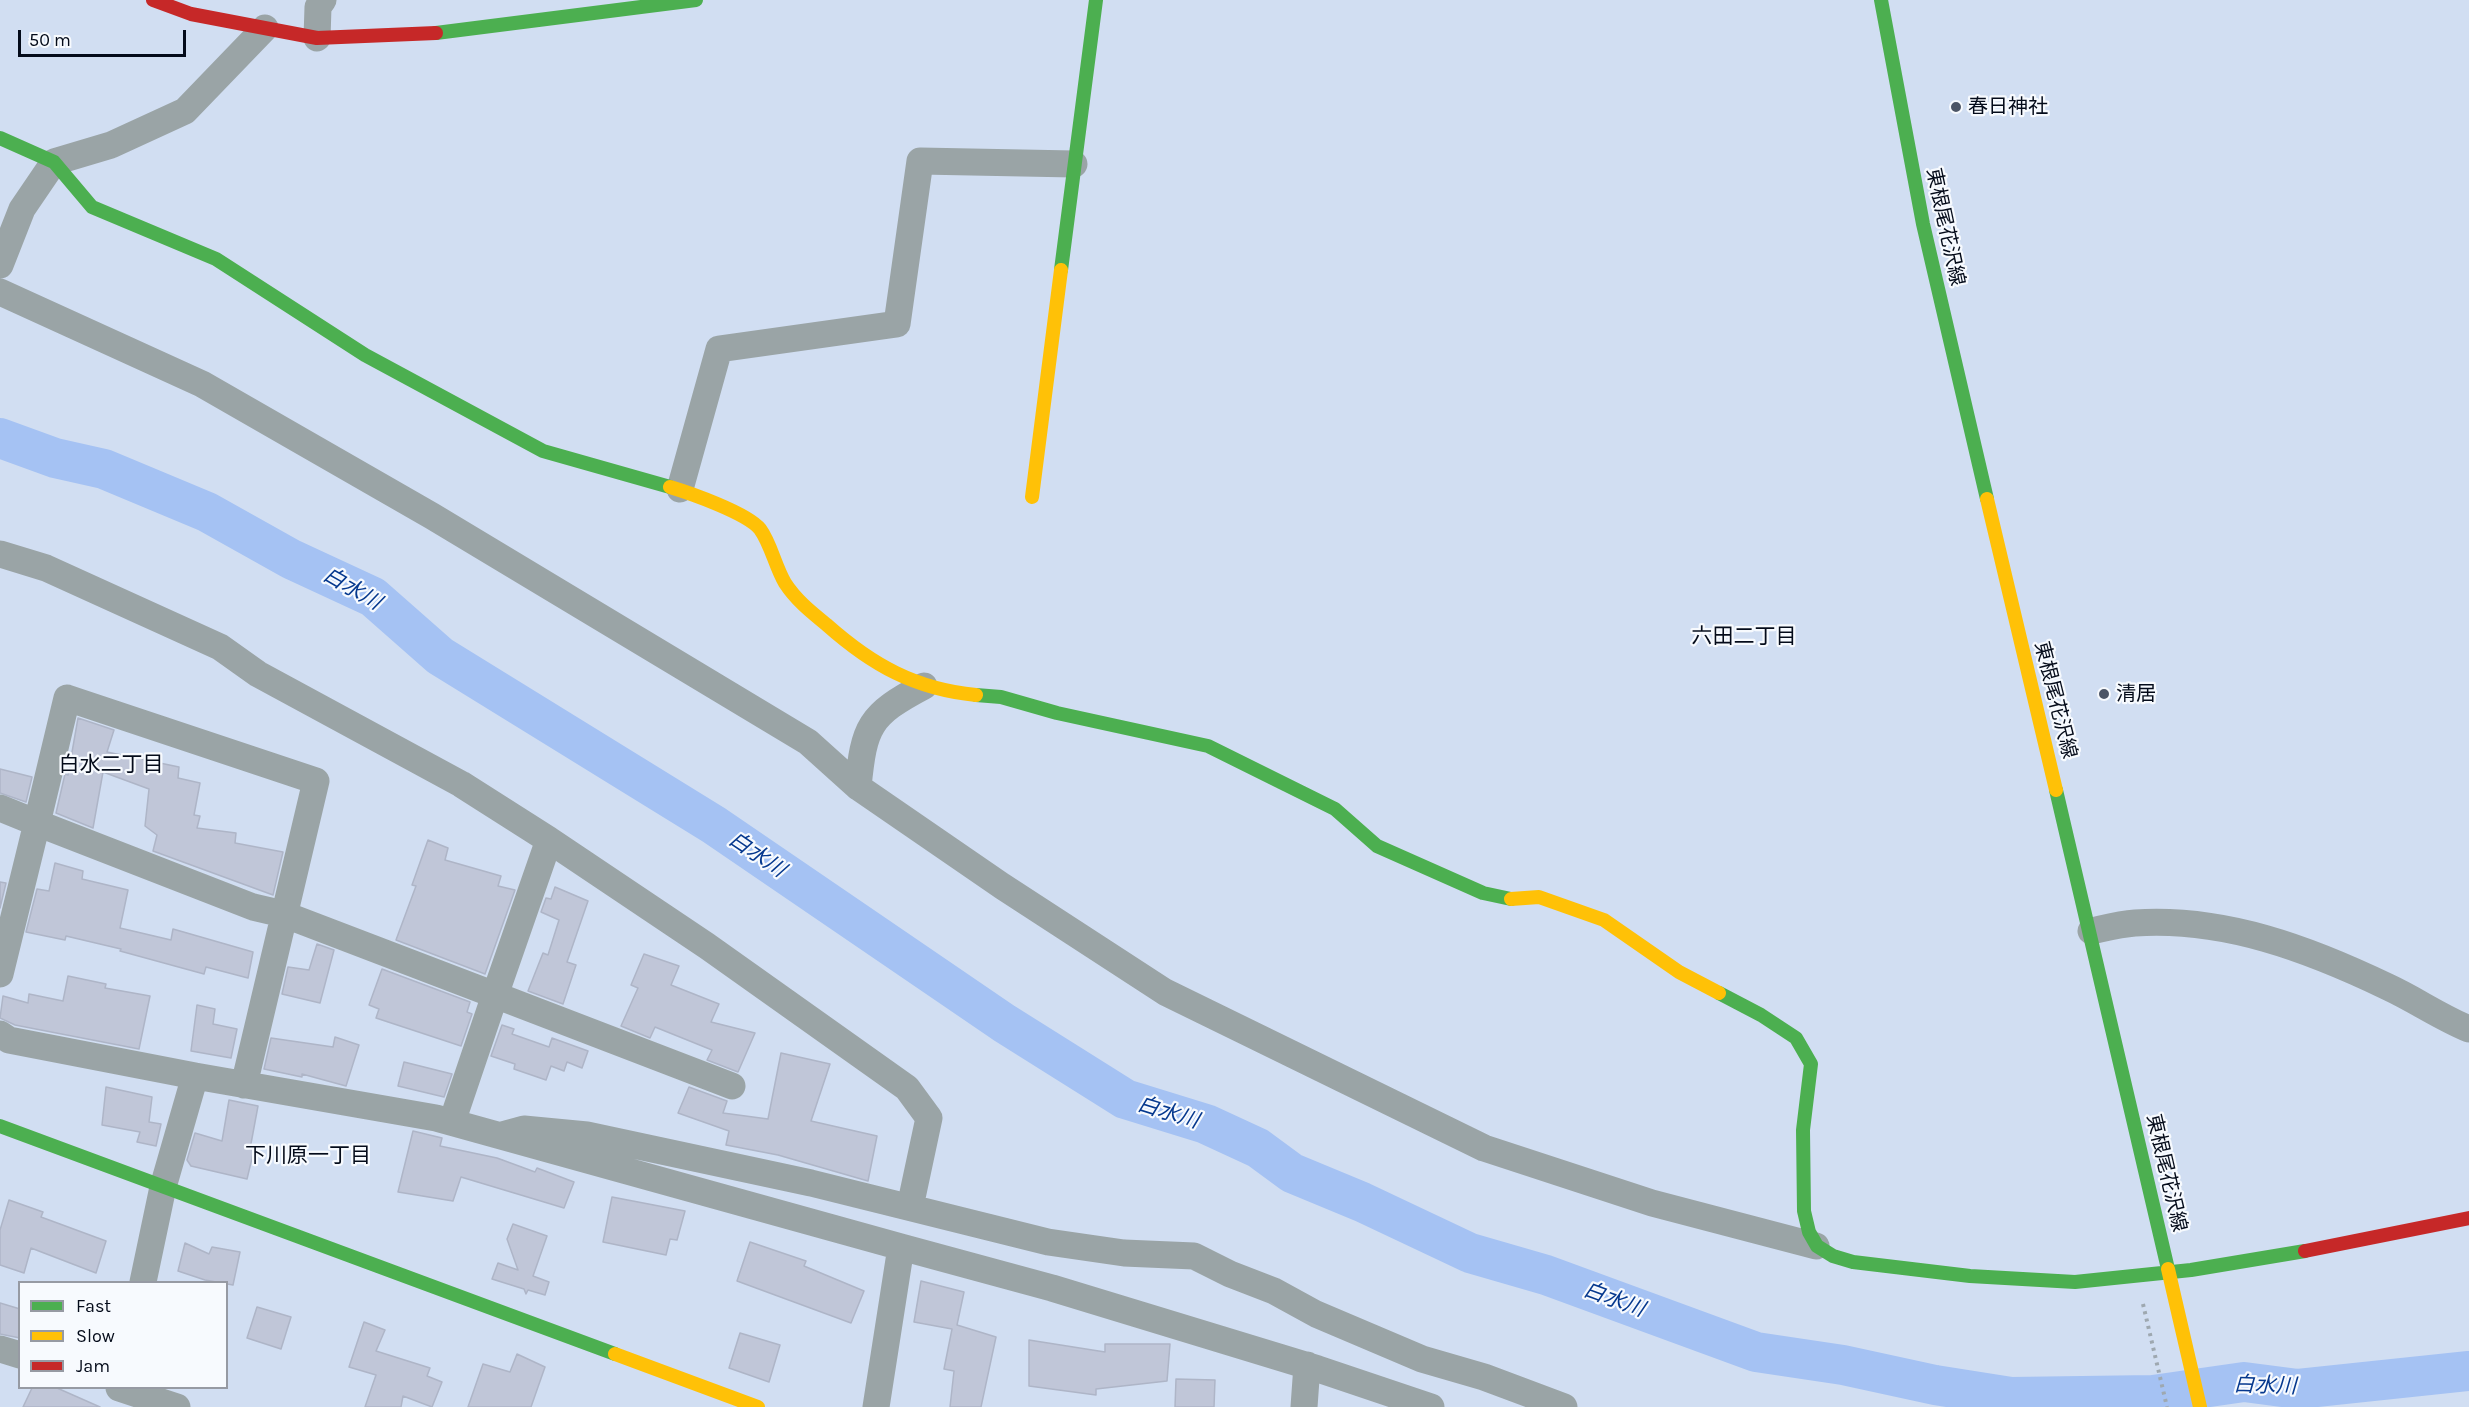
<!DOCTYPE html>
<meta charset="utf-8">
<style>
body{margin:0}
#map{position:relative;width:2469px;height:1407px;overflow:hidden;background:#d1def2;font-family:Karla,sans-serif}
canvas{display:block}
.legend{position:absolute;left:18px;top:1281px;width:210px;height:108px;box-sizing:border-box;background:#f7fafe;border:2px solid #969aa3;margin:0;padding:8px 10px;list-style:none;font-size:18px;color:#040b1a}
.legend li{display:flex;align-items:center;gap:12px;height:30px}
.legend b{width:30px;border:2px solid #969aa3}
.scale{position:absolute;left:18px;top:30px;width:168px;height:27px;box-sizing:border-box;border:3px solid #040b1a;border-top:0;padding-left:8px;font-size:18px;line-height:21px;white-space:nowrap;color:#040b1a;-webkit-text-stroke:4px #f7fafe;paint-order:stroke}
</style>
<div id="map">
<canvas width="2469" height="1407"></canvas>
<ul class="legend">
<li><b style="height:8px;background:#4caf50"></b>Fast</li>
<li><b style="height:8px;background:#ffc107"></b>Slow</li>
<li><b style="height:8px;background:#c62828"></b>Jam</li>
</ul>
<div class="scale">50 m</div>
</div>
<script>
const context = document.querySelector('canvas').getContext('2d');
context.lineJoin = 'round';
function stroke(path, color, width, dash) { context.strokeStyle = color; context.lineWidth = width; context.lineCap = dash ? 'butt' : 'round'; context.setLineDash(dash || []); context.stroke(path); }
function fillPath(path, color) { context.fillStyle = color; context.fill(path, 'evenodd'); }
function drawText(font, color, halo, rows, align = 'center') {
  context.font = font + ' Karla,"Noto Sans JP",sans-serif'; context.lineWidth = 4.5; context.setLineDash([]); context.textBaseline = 'middle'; context.strokeStyle = halo; context.fillStyle = color; for (const [text, x, y, turn = 0] of rows) {
    context.save(); context.translate(x, y); context.rotate((+turn || 0) * Math.PI / 180); context.textAlign = isNaN(turn) ? turn : align; if (halo) context.strokeText(text, 0, 0); context.fillText(text, 0, 0); context.restore();
  }
}
stroke(new Path2D(`
 M0 438 55 458 104 469 207 512 291 559 373 597 440 656 714 825 1004 1023 1125 1099 1206 1124 1258 1148 1292 1173 1362 1202 1470 1253 1546 1275 1756 1352 1843 1365 1935 1385 2011 1397 2153 1395 2244 1382 2298 1389 2469 1371`), '#a5c2f3', 40);
const building = new Path2D(`
 M78 718 114 730 107 752 179 767 178 778 200 783 194 815 200 816 197 828 236 833 235 843 283 852 273 895 153 851 157 835 145 826 149 789 103 772 93 828 56 813 65 774 68 775Z
 M0 769 32 777 26 802 0 793Z
 M428 840 448 848 445 860 501 876 498 886 515 890 485 974 396 940 416 886 412 885Z
 M55 863 83 871 82 879 128 890 120 928 171 940 173 929 253 952 248 978 206 967 204 974 120 951 121 949 66 936 65 940 26 932 37 889 49 891Z
 M0 882 6 883 0 908Z
 M555 887 588 901 567 962 576 965 563 1004 528 991 543 953 548 955 559 920 541 912 546 898 551 899Z
 M317 944 334 950 320 1003 282 994 288 967 309 970Z
 M644 954 679 966 671 985 719 1004 711 1022 755 1033 738 1072 707 1060 712 1050 655 1027 650 1038 621 1026 638 988 631 985Z
 M382 969 470 1002 467 1012 472 1014 461 1046 376 1018 379 1009 369 1005Z
 M68 976 106 984 105 988 150 996 139 1049 15 1025 0 1018 3 996 28 1003 29 994 63 1001Z
 M197 1005 215 1009 213 1024 237 1029 231 1058 191 1051Z
 M502 1025 514 1029 512 1034 549 1047 552 1038 588 1051 582 1068 567 1062 564 1071 551 1066 546 1080 514 1069 515 1064 491 1056Z
 M335 1037 359 1045 346 1086 302 1074V1077L264 1069 271 1038 333 1047Z
 M781 1053 830 1064 811 1121 877 1136 868 1181 778 1155 726 1145 729 1131 678 1113 689 1087 727 1101 723 1113 768 1119Z
 M404 1062 452 1074 444 1097 398 1086Z
 M106 1087 152 1097 149 1122 161 1124 156 1146 137 1142 140 1132 102 1125Z
 M229 1100 258 1106 250 1149 254 1150 247 1179 191 1166 187 1160 195 1133 222 1141Z
 M413 1131 442 1138 440 1146 497 1158 535 1172 537 1168 574 1182 564 1208 461 1177 453 1201 398 1192Z
 M612 1197 685 1211 677 1240 670 1239 666 1255 603 1242Z
 M9 1200 43 1212 41 1217 106 1241 96 1273 31 1248 24 1273 0 1265V1230Z
 M513 1224 547 1236 533 1276 549 1282 545 1295 528 1290 526 1294 524 1289 492 1279 498 1263 518 1270 507 1239Z
 M750 1242 806 1261 804 1266 864 1291 851 1323 737 1281Z
 M185 1243 209 1254 212 1247 240 1252 233 1285 205 1280 178 1271Z
 M921 1281 964 1292 957 1325 996 1337 981 1407H950L954 1371 944 1369 952 1329 914 1322Z
 M0 1303 20 1309V1338L0 1334Z
 M257 1307 291 1317 281 1349 247 1338Z
 M364 1322 385 1330 376 1351 430 1368 427 1376 442 1382 432 1407 403 1396 401 1407H365L376 1375 349 1367Z
 M740 1333 780 1345 769 1382 729 1368Z
 M1029 1340 1105 1352V1344H1170L1167 1381 1096 1389V1395L1029 1386Z
 M517 1354 545 1367 531 1407H468L483 1364 510 1372Z
 M1176 1379 1215 1380 1214 1407H1175Z
 M32 1388H57L100 1407H23Z`);
fillPath(building, '#c0c6d8');
stroke(building, '#aeb5c7', 1.5);
stroke(new Path2D(`
 M2143 1304 2167 1407`), '#9ea8b0', 4, [3, 4.5]);
stroke(new Path2D(`
 M317 38 318 7 323 0
 M0 265 22 209 54 162 111 145 185 111 265 28
 M0 292 202 384 432 516 808 742 858 787 1002 886 1165 992 1484 1148 1652 1203 1816 1246
 M680 489 719 349 897 324 920 161 1074 164
 M0 554 46 568 220 647 258 674 461 784 549 840
 M858 787C864 726 869 715 924 686
 M0 808 37 823 67 698 316 781 244 1085
 M2091 931C2105 928 2120 924 2135 923 2224 917 2309 949 2388 987 2416 1000 2440 1017 2469 1029
 M0 974 37 823 253 907 283 914 495 995 452 1122
 M0 1034 9 1040 195 1076 163 1187 143 1282
 M195 1076 436 1118 901 1247 876 1407
 M732 1086 495 995 549 840 707 946 907 1088 929 1118 910 1207
 M502 1135 524 1129 587 1135 811 1183 1048 1242 1124 1253 1194 1256 1230 1274 1274 1291 1316 1314 1422 1359 1484 1377 1564 1407
 M901 1247 1052 1288 1318 1369 1431 1407
 M0 1349 20 1355
 M119 1388 177 1407
 M1304 1407 1307 1365`), '#9aa4a6', 27);
stroke(new Path2D(`
 M1881 0 1923 224 1987 499
 M436 33 696 0
 M0 138 54 162 92 207 216 259 365 355 543 451 670 487
 M1061 270 1096 0
 M976 695 1001 697 1057 713 1208 746 1335 809 1377 846 1483 893 1511 899
 M2056 790 2168 1269
 M1719 993 1761 1015 1796 1038 1811 1064 1803 1130 1804 1211 1809 1232 1817 1246 1833 1256 1853 1262 1970 1276 2075 1282 2191 1270 2305 1251
 M0 1126 615 1354`), '#4caf50', 14);
stroke(new Path2D(`
 M670 487C690 493 747 513 760 529 771 544 775 566 785 583 796 600 811 612 827 625 872 665 915 689 976 695
 M1032 497 1061 270
 M1987 499 2056 790
 M1511 899 1539 897 1604 920 1679 972 1719 993
 M2168 1269 2200 1407
 M615 1354 758 1407`), '#ffc107', 14);
stroke(new Path2D(`
 M153 0 191 14 317 38 436 33
 M2305 1251 2469 1218`), '#c62828', 14);
for (const [x, y, r, color] of [
 [1956,107,6,"#4c5566"],
 [2104,694,6,"#4c5566"]
]) { const dot = new Path2D(); dot.arc(x, y, r, 0, 2 * Math.PI); context.fillStyle = color; context.fill(dot); stroke(dot, '#f7fafe', 2); }
drawText('20px', '#040b1a', '#f7fafe', [
 ["春日神社",1968,107],
 ["清居",2116,694]
], 'left');
drawText('20px', '#040b1a', '#f7fafe', [
 ["東根尾花沢線",1945,227,78],
 ["東根尾花沢線",2055,700,76],
 ["東根尾花沢線",2166,1173,77]
]);
drawText('italic 21px', '#05388e', '#f7fafe', [
 ["白水川",352,589,30],
 ["白水川",757,855,34],
 ["白水川",1168,1113,17],
 ["白水川",1614,1300,20],
 ["白水川",2265,1386,2]
]);
drawText('21px', '#040b1a', '#f7fafe', [
 ["六田二丁目",1744,637],
 ["白水二丁目",111,765],
 ["下川原一丁目",308,1156]
]);
</script>
